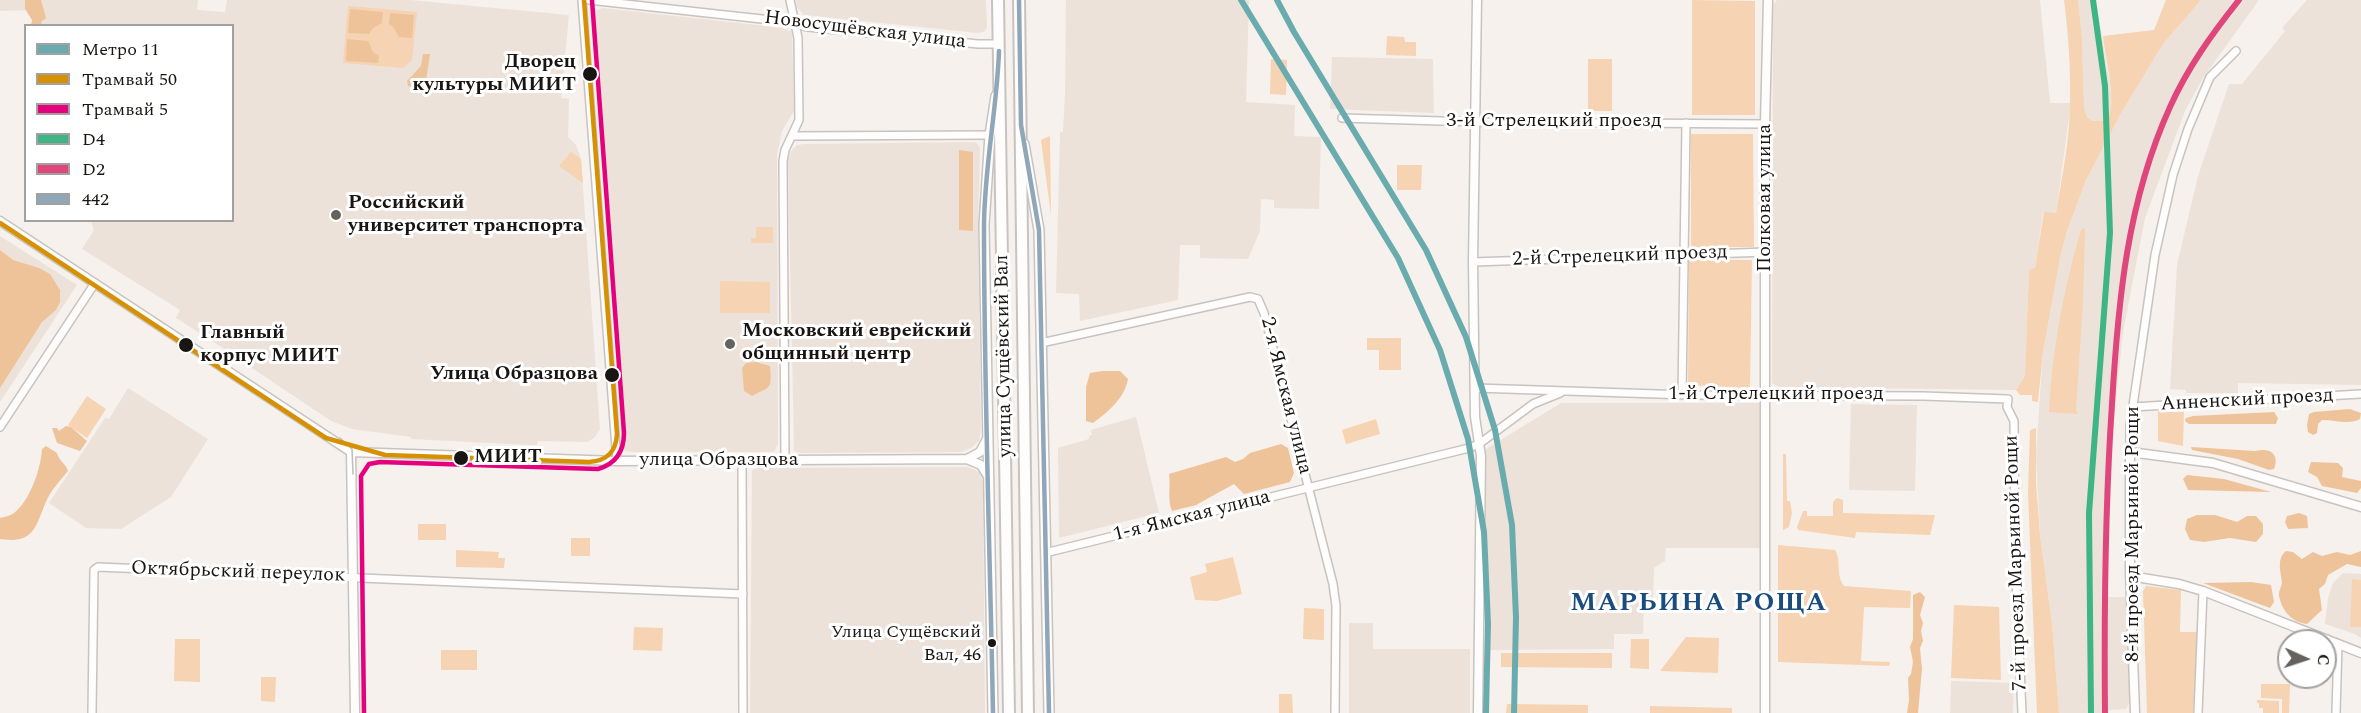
<!DOCTYPE html>
<meta charset="utf-8">
<style>
body{margin:0}
#map{position:relative;width:2361px;height:713px;overflow:hidden;background:#f6f1ec;font-family:Spectral,serif}
canvas{display:block}
.legend{position:absolute;left:24px;top:24px;width:210px;height:198px;box-sizing:border-box;background:#fff;border:2px solid #a3a1a0;margin:0;padding:8px 10px;list-style:none;font-size:18px;color:#181512}
.legend li{display:flex;align-items:center;gap:12px;height:30px}
.legend b{width:30px;border:2px solid #a3a1a0}
.north{position:absolute;left:2277px;top:629px;width:60px;height:60px;box-sizing:border-box;background:#fff;border:2px solid #a3a1a0;border-radius:50%;rotate:93deg;font-size:16px;font-weight:700;line-height:24px;text-align:center;color:#181512}
.north::after{content:'';display:block;margin:auto;width:21px;height:27px;background:#66625e;clip-path:polygon(50% 0,100% 100%,50% 72%,0 100%)}
</style>
<div id="map">
<canvas width="2361" height="713"></canvas>
<ul class="legend">
<li><b style="height:8px;background:#6aacae"></b>Метро 11</li>
<li><b style="height:8px;background:#d69003"></b>Трамвай 50</li>
<li><b style="height:8px;background:#e5007d"></b>Трамвай 5</li>
<li><b style="height:8px;background:#3fb485"></b>D4</li>
<li><b style="height:8px;background:#df477c"></b>D2</li>
<li><b style="height:8px;background:#8fa7b8"></b>442</li>
</ul>
<div class="north">С</div>
</div>
<script>
const context = document.querySelector('canvas').getContext('2d');
context.lineJoin = 'round';
function fillPath(path, color) { context.fillStyle = color; context.fill(path, 'evenodd'); }
function stroke(path, color, width, dash) { context.strokeStyle = color; context.lineWidth = width; context.lineCap = dash ? 'butt' : 'round'; context.setLineDash(dash || []); context.stroke(path); }
function drawText(font, color, halo, rows, align = 'center') {
  context.font = font + ' Spectral,serif'; context.lineWidth = 6; context.setLineDash([]); context.textBaseline = 'middle'; context.strokeStyle = halo; context.fillStyle = color; for (const [text, x, y, turn = 0] of rows) {
    context.save(); context.translate(x, y); context.rotate((+turn || 0) * Math.PI / 180); context.textAlign = isNaN(turn) ? turn : align; if (halo) context.strokeText(text, 0, 0); context.fillText(text, 0, 0); context.restore();
  }
}
fillPath(new Path2D(`
 M0 0H198L197 10 225 12 227 0H410L569 15 561 98 569 99 568 137 576 145 581 159 600 429 594 438 587 442 538 441 537 445 510 444 411 439V437L352 429 331 421 237 358 238 356 227 348 226 350 176 318 180 310 82 249 94 230 91 221 232 220V26L39 25 37 10 0 11Z
 M796 0H986L987 28 984 32 978 33 804 15 797 7Z
 M1066 0H1249L1246 102 1295 105 1294 136 1321 137 1319 209 1274 208V200L1261 199 1260 231 1248 259 1200 258V245H1180L1178 300 1080 321 1079 294 1056 293 1060 132H1063L1065 94Z
 M1777 0H2040L2050 103H2071L2056 213H2043L2035 269 2029 270 2025 376 2016 390 1779 387 1772 383 1773 5Z
 M2078 0H2096L2111 93V115L2107 121H2092L2087 117 2084 108 2082 38Z
 M2201 0H2259L2203 78 2185 111 2145 218 2123 332 2112 440 2107 597H2126L2130 701 2126 709 2108 710V713H2059L2052 623 2040 535 2036 455 2043 352 2061 253 2067 231 2086 180 2120 115 2163 44Z
 M2307 0H2361V385L2238 383V393H2186V390L2170 389 2177 265 2198 176 2229 84H2242L2285 31 2282 28Z
 M603 8 784 28 792 32 794 111 782 131 777 155 778 444 774 452H632L625 451 622 446 593 19 595 11Z
 M1332 57 1433 59 1434 113 1330 109Z
 M976 142 980 148 978 225 981 428 979 441 971 448 961 452 800 453 794 451 788 160 791 151 797 145 804 144Z
 M0 236 77 285 0 402Z
 M128 388 208 439 171 497 121 529 86 528 49 503 105 418 109 419Z
 M1561 403H1760L1764 407 1762 548H1666L1665 561 1654 568 1653 598H1644L1643 634H1614V649L1485 650 1486 449Z
 M1851 404 1917 405 1915 491 1849 490Z
 M1136 417 1159 513 1059 538 1058 448 1089 439V436L1092 435 1091 430Z
 M968 467 979 472 983 483 985 713H750L752 470 757 468Z
 M2343 573 2361 574V638L2355 634 2325 624 2328 598 2333 583Z
 M1373 623V649H1470V713H1349V623Z
 M1951 681 2014 683 2013 713H1950Z`), '#ece2d9');
fillPath(new Path2D(`
 M1692 0 1755 1V115H1692Z
 M2064 0H2078L2082 38 2084 108 2087 117 2092 121H2107C2118 105 2105 57 2103 36L2154 30 2166 0H2201L2163 44 2120 115 2086 180 2067 231 2061 253 2043 352 2038 402 2032 401V395H2020L2016 390 2025 376 2029 270 2035 268 2044 212 2056 213C2062 177 2070 139 2070 102 2071 68 2068 33 2064 0Z
 M348 6 417 12 412 60 403 68 343 63Z
 M1387 36 1404 37 1405 42H1416V56L1386 55Z
 M1271 59 1287 60 1286 95 1270 94Z
 M1588 59H1612V111H1588Z
 M1691 134H1753L1754 247H1691Z
 M1050 136 1051 215 1041 140Z
 M571 152 581 159 583 183 559 166Z
 M1397 165H1422L1421 190H1397Z
 M756 227H773V243H751V238H756Z
 M2085 228 2083 303 2076 410 2078 414 2049 412C2052 351 2063 292 2080 233L2082 229Z
 M1689 260H1752L1750 388 1688 385Z
 M720 281 770 282V313H720Z
 M1367 338H1401V370H1379V350H1367Z
 M87 396 106 409 87 438 68 425Z
 M2184 410 2183 446 2158 441V411Z
 M1376 419 1380 434 1346 444 1342 430Z
 M2036 428V483L2040 535 2052 623 2059 713H2037L2028 493 2030 430Z
 M1783 454H1786L1787 501H1790L1792 513 1789 527 1783 530Z
 M1837 498 1843 500V513L1935 515 1930 535 1856 532 1855 538 1798 530 1797 527 1803 511H1807V516H1833V502Z
 M418 524H446V540H418Z
 M571 538H590V556H571Z
 M1778 545 1835 550C1842 561 1835 574 1844 586L1911 591 1910 608 1864 607 1861 661 1890 662 1889 666 1778 662Z
 M456 550 499 552 498 558H505L504 568 456 567Z
 M1233 557 1242 594 1217 601 1195 600 1190 577 1207 572 1205 564Z
 M2352 579 2361 580V627H2350Z
 M2146 586 2181 590 2180 632H2197L2194 713H2147L2143 591Z
 M1954 605 1999 607 2001 680 1951 678Z
 M1304 608 1324 609V640L1303 639Z
 M634 627 663 628 662 651 633 650Z
 M1686 637 1719 638 1718 673 1660 671Z
 M175 639H200V682L174 681Z
 M1631 639H1649V669L1630 668Z
 M441 650H477V670H441Z
 M1501 653H1612V668L1501 667Z
 M261 677H276L275 702 261 701Z
 M2261 684H2290L2289 713H2282V699L2261 698Z
 M2257 686V700L2279 701V713H2263V708H2259V703H2257Z
 M1279 694H1292L1293 713H1279Z
 M1507 704 1588 705V713H1506Z
 M1650 706 1732 708V713H1650Z`), '#f6d3b2');
fillPath(new Path2D(`
 M25 0H41L46 18 41 22 42 25H31L32 20 25 9Z
 M350 9 383 12 382 23 373 28 369 34 348 33Z
 M390 13 414 15 412 38 399 37 394 28 389 24Z
 M347 39 368 41 373 52 379 56 378 63 346 61Z
 M423 54H430L425 87 408 86 407 81 421 66Z
 M959 150 973 152V231L959 230Z
 M0 250 13 260 39 268 50 274 60 290V302L56 310 42 322 0 388Z
 M756 362 770 366C772 390 771 386 752 396L744 391 742 368 746 363Z
 M1102 371H1120L1128 379C1124 399 1109 411 1093 423L1086 421V387L1090 373Z
 M2350 409 2361 413 2360 419C2350 425 2335 420 2322 420L2318 424 2317 433 2313 435 2308 432 2307 425 2309 414 2314 412Z
 M2274 412 2278 418 2276 424H2189L2185 421 2186 418 2193 416Z
 M66 426 71 427 87 441 80 451 57 443 52 428H57L59 431Z
 M1281 444 1288 448 1294 473 1290 482 1244 494 1234 484 1196 505 1172 511C1167 499 1171 487 1169 474L1226 457 1235 462 1243 459 1250 453Z
 M46 446 57 453C59 461 66 464 68 471 62 478 55 486 50 494 35 520 40 545 0 539V518C4 517 10 516 14 513 30 501 41 468 42 449Z
 M2191 447 2255 451C2270 447 2280 454 2274 469L2269 470 2238 459 2192 450Z
 M2311 462 2338 463 2343 468 2342 477 2361 481V488L2357 493 2322 486 2317 477 2308 472Z
 M2187 475 2224 479 2271 492 2188 490 2183 479Z
 M2299 513 2307 516 2308 528 2288 529 2285 522 2287 516Z
 M2197 515H2215L2237 522 2247 516H2256L2263 524V534L2256 542 2230 538 2204 542 2190 540 2185 529 2187 519Z
 M2286 551 2293 552 2302 559 2313 552 2322 556 2337 552 2350 555 2361 551V567L2347 564 2328 575 2325 584 2319 589 2322 610 2307 624C2292 622 2282 611 2279 596 2278 591 2282 587 2282 582 2281 572 2276 559 2286 551Z
 M2251 582 2271 585 2274 602 2270 608 2203 583Z
 M1920 592 1925 597 1920 615 1923 623 1921 631 1923 641 1920 648 1922 669 1918 713H1907L1909 700 1908 678 1911 674 1913 662 1910 647 1913 639V595Z`), '#eec39a');
const minor = new Path2D(`
 M582 0 617 461
 M589 0 780 21 808 27 978 44H999
 M1342 118 1475 122 1765 124
 M793 136 990 135
 M1473 262 1767 252
 M1041 343 1250 297 1258 299 1264 313 1333 584 1336 606 1335 713
 M1476 388 1688 395 1923 396 2008 399 2007 407 2014 421 2015 558 2022 713
 M1682 395 1686 123
 M2132 407 2361 394
 M0 427 95 283
 M2130 452V426L2143 337 2155 255 2173 175 2188 129 2210 77 2236 51
 M742 460 743 713
 M785 461 783 161 785 150 799 120 798 38 790 0
 M1045 553 1469 448 1479 444 1533 404 1560 393
 M92 713 94 570 98 567 743 594
 M2198 713 2203 591
 M2336 713 2338 644`);
const tertiary = new Path2D(`
 M1477 0 1473 262 1475 417 1481 456 1478 713
 M0 221 351 452 617 461 967 459 981 465 989 478
 M351 452 355 713
 M967 459 980 452 987 439
 M2130 576 2179 584 2203 591 2361 653
 M1765 713V124L1768 0
 M2135 713 2130 571V452L2213 463 2361 507`);
const secondary = new Path2D(`
 M1024 144 1039 230 1049 713
 M993 713 984 225 990 135 996 96`);
const primary = new Path2D(`
 M998 0 1009 713
 M1019 0 1028 713`);
stroke(minor, '#c7c3c0', 10);
stroke(tertiary, '#c7c3c0', 11);
stroke(secondary, '#c7c3c0', 12);
stroke(primary, '#c7c3c0', 14);
stroke(minor, '#fefdfc', 7);
stroke(tertiary, '#fefdfc', 8);
stroke(secondary, '#fefdfc', 9);
stroke(primary, '#fefdfc', 10);
stroke(new Path2D(`
 M340 438 352 449 353 474`), '#bfbdbc', 1.5);
stroke(new Path2D(`
 M1019 0 1021 125 1039 230 1049 713
 M993 713C990 551 984 389 984 227 984 168 997 110 999 51`), '#8fa7b8', 4.5);
stroke(new Path2D(`
 M2091 713 2089 513 2110 233 2105 86 2093 0`), '#3fb485', 6);
stroke(new Path2D(`
 M2105 713C2104 610 2105 507 2112 404 2118 301 2127 202 2170 107 2188 67 2212 34 2239 0`), '#df477c', 6);
stroke(new Path2D(`
 M0 223 326 438 385 455 589 462C607 461 616 452 617 434L584 0`), '#d69003', 4.5);
stroke(new Path2D(`
 M364 713 361 476 369 464 380 462 598 469C615 464 624 452 624 433L592 0`), '#e5007d', 4.5);
stroke(new Path2D(`
 M1241 0 1398 258 1440 350 1468 439 1484 532 1488 624 1486 713
 M1277 0 1294 32 1426 250 1466 337 1495 430 1512 525 1516 617 1514 713`), '#6aacae', 6);
for (const [x, y, r, color] of [
 [590,74,8,"#181512"],
 [336,215,6,"#66625e"],
 [730,344,6,"#66625e"],
 [186,345,8,"#181512"],
 [612,375,8,"#181512"],
 [461,458,8,"#181512"],
 [992,643,5,"#181512"]
]) { const dot = new Path2D(); dot.arc(x, y, r, 0, 2 * Math.PI); context.fillStyle = color; context.fill(dot); stroke(dot, '#fff', 2); }
drawText('18px', '#181512', '#fff', [
 ["Улица Сущёвский",981,633],
 ["Вал, 46",981,656]
], 'right');
drawText('20px', '#181512', '#fff', [
 ["Новосущёвская улица",865,31,7],
 ["3-й Стрелецкий проезд",1554,122],
 ["Полковая улица",1766,198,-90],
 ["2-й Стрелецкий проезд",1620,257,-2],
 ["улица Сущёвский Вал",1005,356,-91],
 ["1-й Стрелецкий проезд",1776,395],
 ["2-я Ямская улица",1285,396,76],
 ["Анненский проезд",2247,401,-3],
 ["улица Образцова",719,461],
 ["1-я Ямская улица",1192,517,-14],
 ["8-й проезд Марьиной Рощи",2134,534,-90],
 ["7-й проезд Марьиной Рощи",2017,563,-92],
 ["Октябрьский переулок",238,573,2]
]);
drawText('bold 20px', '#181512', '#fff', [
 ["Дворец",576,63],
 ["культуры МИИТ",576,86],
 ["Главный",200,334,"left"],
 ["корпус МИИТ",200,357,"left"],
 ["Улица Образцова",598,375],
 ["МИИТ",474,458,"left"]
], 'right');
drawText('bold 20px', '#181512', '#fff', [
 ["Российский",348,204],
 ["университет транспорта",348,227],
 ["Московский еврейский",742,332],
 ["общинный центр",742,355]
], 'left');
context.letterSpacing = '1.5px';
drawText('bold 26px', '#1a4c7f', '#fff', [
 ["МАРЬИНА РОЩА",1699,605]
]);
context.letterSpacing = '0px';
</script>
